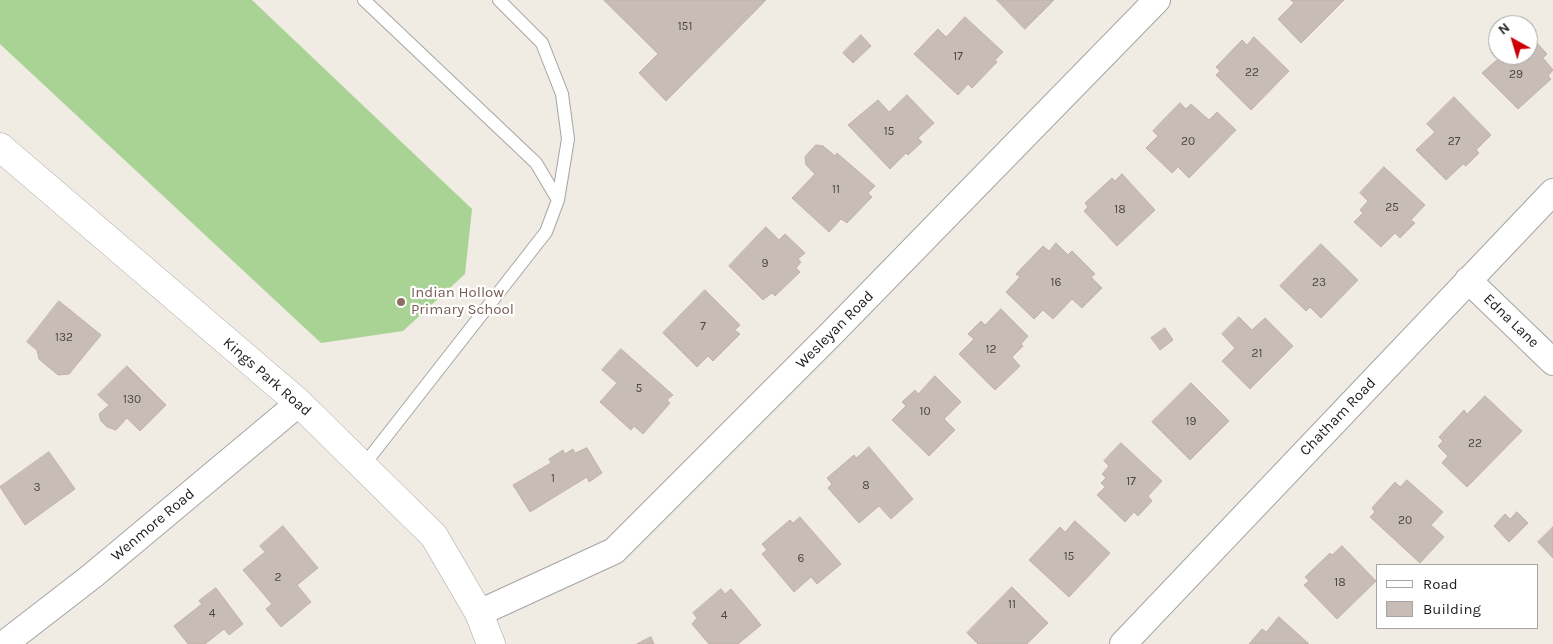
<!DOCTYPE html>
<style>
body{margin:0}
#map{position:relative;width:1553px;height:644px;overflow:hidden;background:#f0ebe3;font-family:Karla,sans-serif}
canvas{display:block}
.legend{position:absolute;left:1376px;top:564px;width:162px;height:65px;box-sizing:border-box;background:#fff;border:1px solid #a5a5a5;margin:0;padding:6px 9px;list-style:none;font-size:15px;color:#1e1e1e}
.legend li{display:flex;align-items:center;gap:10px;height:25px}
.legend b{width:25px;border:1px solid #a5a5a5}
.north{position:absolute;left:1488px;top:15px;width:50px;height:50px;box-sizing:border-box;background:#fff;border:1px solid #a5a5a5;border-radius:50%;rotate:321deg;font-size:14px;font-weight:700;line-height:20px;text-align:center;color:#1e1e1e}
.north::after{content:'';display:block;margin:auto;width:18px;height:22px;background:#cc0006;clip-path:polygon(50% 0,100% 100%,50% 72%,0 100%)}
</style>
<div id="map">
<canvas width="1553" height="644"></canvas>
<ul class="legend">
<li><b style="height:6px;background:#fff"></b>Road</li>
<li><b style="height:14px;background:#c8bdb6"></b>Building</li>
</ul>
<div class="north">N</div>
</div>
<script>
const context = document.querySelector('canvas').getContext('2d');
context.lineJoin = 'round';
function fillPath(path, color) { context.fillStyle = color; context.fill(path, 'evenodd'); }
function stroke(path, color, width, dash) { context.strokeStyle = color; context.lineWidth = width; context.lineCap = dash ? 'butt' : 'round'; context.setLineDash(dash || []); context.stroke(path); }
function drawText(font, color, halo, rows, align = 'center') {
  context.font = font + ' Karla,sans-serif'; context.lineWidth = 4.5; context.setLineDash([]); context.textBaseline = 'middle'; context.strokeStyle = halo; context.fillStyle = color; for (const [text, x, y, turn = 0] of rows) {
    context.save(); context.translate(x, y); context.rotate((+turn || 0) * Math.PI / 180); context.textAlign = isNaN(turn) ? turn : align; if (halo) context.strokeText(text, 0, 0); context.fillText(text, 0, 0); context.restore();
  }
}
fillPath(new Path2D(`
 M0 0H252L472 209 465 274 403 331 321 343 0 44Z`), '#a8d394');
const building = new Path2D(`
 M604 0H766L666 101 639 73 658 54Z
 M997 0H1054L1025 29Z
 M1291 0H1344L1301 43 1278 19 1294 3Z
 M965 17 1003 52 995 60 997 62 972 88 968 84 958 95 914 54 938 29 946 37Z
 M861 35 871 46 853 63 843 53Z
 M1254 37 1289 71 1251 110 1216 75 1220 71 1216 67 1242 40 1247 45Z
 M1536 42 1547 54 1543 58 1553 70 1548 76 1551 79 1518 109 1482 73 1498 59 1491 52 1498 45V55H1528V47L1529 48Z
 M907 95 934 123 918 138 922 142 908 155 906 153 890 169 848 125 878 100 889 112Z
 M1454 97 1491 135 1476 150 1479 153 1466 166 1463 164 1446 180 1416 150 1435 132 1427 124Z
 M1180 103 1186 109 1191 104 1209 120 1217 112 1236 130 1189 178 1178 167 1172 173 1146 148 1158 136 1153 131Z
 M816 145 823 146 835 156 837 153 875 186 868 193 872 197 847 223 841 219 829 232 792 198 815 174 806 165 805 157Z
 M1384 167 1425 205 1411 220 1415 223 1400 238 1395 233 1381 247 1354 222 1363 213 1360 210 1368 201 1360 193Z
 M1122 174 1155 210 1117 246 1084 211 1088 207 1085 203 1112 178 1115 181Z
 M766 227 779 240 785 234 805 253 798 259 801 262 796 268 800 272 775 296 772 293 763 300 729 266Z
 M1056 243 1068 255 1072 251 1095 274 1091 277 1102 288 1082 308 1072 299 1053 319 1043 310 1034 319 1006 292 1020 277 1016 274 1043 246 1049 251Z
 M1321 244 1358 280 1321 318 1310 307 1306 311 1280 286Z
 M705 290 740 325 735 330 740 334 713 361 708 356 697 367 663 333Z
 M59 301 101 335 69 374 58 375 39 359 37 350 27 342Z
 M1001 309 1028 336 1021 344 1023 346 1012 357 1020 366 995 390 959 354 974 339 968 334 981 321 985 325Z
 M1239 317 1252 330 1265 318 1293 346 1250 389 1222 361 1235 348 1222 334Z
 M1165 328 1173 340 1160 350 1151 338Z
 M621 349 673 395 667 400 670 403 643 434 634 426 631 430 600 402 617 383 602 370Z
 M127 366 166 405 140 431 127 418 116 430 107 427 101 421 99 414 109 405 98 395Z
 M935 376 961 402 944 419 955 430 929 456 892 420 906 406 902 402 915 390 918 394Z
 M1191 383 1229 421 1190 460 1152 422Z
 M1485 396 1522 431 1467 487 1442 463 1448 456 1438 446 1443 441 1439 437 1464 410 1467 414Z
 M1121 443 1162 481 1148 496 1152 501 1138 516 1134 512 1125 522 1097 495 1105 487 1101 483 1106 478 1102 474 1109 466 1104 461Z
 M869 447 913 499 891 519 879 506 859 523 828 488 832 484 827 478 854 455 856 458Z
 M587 448 602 473 589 482 587 477 530 512 513 485 551 463 549 459 563 450 565 454 573 449 575 453Z
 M49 452 75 489 25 525 0 487Z
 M1407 480 1443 512 1431 525 1444 537 1420 563 1370 517 1375 512 1372 508 1395 482 1400 487Z
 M1517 512 1528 523 1509 542 1494 526 1505 514 1510 519Z
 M800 517 841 564 817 584 811 577 794 592 762 554 767 550 762 544 790 520 793 523Z
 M1075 521 1110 553 1069 597 1029 560 1060 527 1065 532Z
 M283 526 318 568 297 585 311 602 281 627 266 609 272 604 243 570 265 552 260 546Z
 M1553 527V558L1538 542Z
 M1342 546 1376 581 1337 619 1304 585 1309 581 1305 577 1330 553 1332 555Z
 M1012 587 1048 623 1027 644H978L967 633Z
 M216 588 243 624 229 635 224 629 205 644H188L174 626 202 604 199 601Z
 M721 589 725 594 731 589 761 625 738 644H709L692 624 697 618 693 613Z
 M1279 617 1309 644H1249L1262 629 1266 632Z
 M651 637 654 644H637Z`);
fillPath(building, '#c8bdb6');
stroke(building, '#c3b1a4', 1);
const service = new Path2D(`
 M499 0 542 43 562 94 568 139 558 200
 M363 466 546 232 558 200 536 163 364 0`);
const minor = new Path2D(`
 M1468 280 1553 362
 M479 613 614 551 831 334 1157 0
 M4 644 92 576 299 403
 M1123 644 1553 192`);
const tertiary = new Path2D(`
 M0 147 299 403 434 536 479 613 491 644`);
stroke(service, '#a5a5a5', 14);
stroke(minor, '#a5a5a5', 28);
stroke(tertiary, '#a5a5a5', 29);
stroke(service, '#fff', 12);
stroke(minor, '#fff', 26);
stroke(tertiary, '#fff', 28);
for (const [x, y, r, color] of [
 [401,302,5,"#8d6e63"]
]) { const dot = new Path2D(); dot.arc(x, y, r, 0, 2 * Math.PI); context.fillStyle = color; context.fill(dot); stroke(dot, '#fff', 2); }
drawText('12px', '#484644', null, [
 ["151",685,27],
 ["17",958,57],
 ["22",1252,73],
 ["29",1516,75],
 ["15",889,132],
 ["20",1188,142],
 ["27",1454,142],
 ["11",836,190],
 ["25",1392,208],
 ["18",1120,210],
 ["9",765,264],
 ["16",1056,283],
 ["23",1319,283],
 ["7",703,327],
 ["132",64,338],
 ["12",991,350],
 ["21",1257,354],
 ["5",639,389],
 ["130",132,400],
 ["10",925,412],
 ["19",1191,422],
 ["22",1475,444],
 ["1",553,479],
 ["17",1131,482],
 ["8",866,486],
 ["3",37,488],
 ["20",1405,521],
 ["15",1069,557],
 ["6",801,559],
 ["2",278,578],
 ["18",1340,583],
 ["11",1012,605],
 ["4",212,614],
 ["4",724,616]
]);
drawText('15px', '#785e54', '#fff', [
 ["Indian Hollow",411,293],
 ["Primary School",411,310]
], 'left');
drawText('15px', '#1e1e1e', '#fff', [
 ["Edna Lane",1511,321,44],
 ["Wesleyan Road",835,330,-45],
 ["Kings Park Road",267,377,41],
 ["Chatham Road",1338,417,-46],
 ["Wenmore Road",153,525,-40]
]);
</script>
